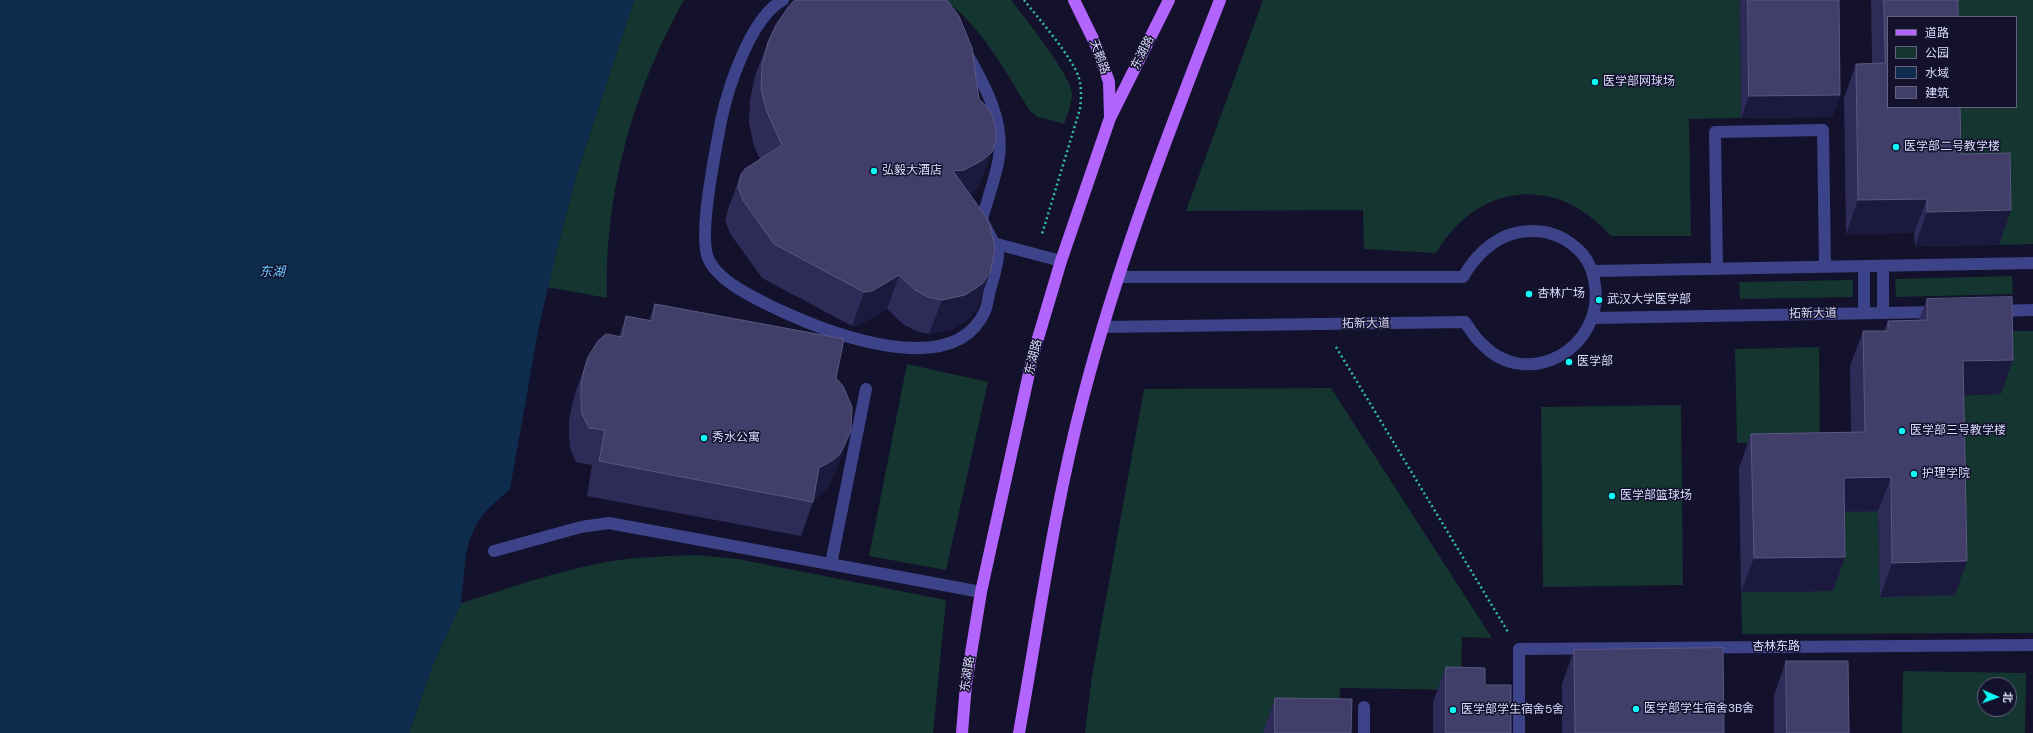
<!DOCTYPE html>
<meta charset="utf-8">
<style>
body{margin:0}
#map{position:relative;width:2033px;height:733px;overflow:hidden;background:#13112b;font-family:"DM Sans","Noto Sans SC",sans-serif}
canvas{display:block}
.legend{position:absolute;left:1887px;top:16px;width:130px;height:92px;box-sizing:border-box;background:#13112b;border:1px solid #636280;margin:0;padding:5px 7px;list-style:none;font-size:12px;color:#dcdcff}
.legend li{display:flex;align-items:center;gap:8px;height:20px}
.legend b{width:20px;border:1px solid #636280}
.north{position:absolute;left:1977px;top:677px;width:40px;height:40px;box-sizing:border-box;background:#13112b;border:1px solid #636280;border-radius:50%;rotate:92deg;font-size:11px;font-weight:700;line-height:16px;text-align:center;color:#dcdcff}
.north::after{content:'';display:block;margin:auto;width:14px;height:18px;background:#0afcf9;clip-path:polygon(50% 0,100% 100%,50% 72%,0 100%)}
</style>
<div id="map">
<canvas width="2033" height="733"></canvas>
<ul class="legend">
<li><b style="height:5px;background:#b364fd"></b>道路</li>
<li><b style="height:11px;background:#143530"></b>公园</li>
<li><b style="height:11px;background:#0e2c4e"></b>水域</li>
<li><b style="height:11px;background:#423e6a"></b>建筑</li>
</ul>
<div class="north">北</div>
</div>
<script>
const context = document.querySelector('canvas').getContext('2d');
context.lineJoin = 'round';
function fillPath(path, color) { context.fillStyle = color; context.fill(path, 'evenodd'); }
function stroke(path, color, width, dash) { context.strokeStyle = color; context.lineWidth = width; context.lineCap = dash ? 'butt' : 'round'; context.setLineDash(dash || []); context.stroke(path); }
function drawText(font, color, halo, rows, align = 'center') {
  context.font = font + ' "DM Sans","Noto Sans SC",sans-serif'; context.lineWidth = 3; context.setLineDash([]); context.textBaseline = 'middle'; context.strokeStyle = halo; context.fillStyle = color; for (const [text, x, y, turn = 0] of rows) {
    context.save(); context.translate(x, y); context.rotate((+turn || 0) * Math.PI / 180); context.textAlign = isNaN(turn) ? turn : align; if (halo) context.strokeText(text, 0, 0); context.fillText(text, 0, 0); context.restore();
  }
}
fillPath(new Path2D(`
 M634 0H684C633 91 604 193 607 298L547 287 577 173Z
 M945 0H1011C1024 17 1072 76 1072 94 1072 104 1067 115 1064 124L1038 117 1030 111C1006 73 982 27 945 0Z
 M1263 0H1740L1741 118 1689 119 1691 236H1611C1557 174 1478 182 1436 253L1364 249 1363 210 1186 211Z
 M1945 0H2033V244L1999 245 1997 188 1948 189 1947 107H2016V17H1945Z
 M2012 276 2013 294 1896 297 1895 279Z
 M1853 280V297L1740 299 1739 282Z
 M2000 331H2033V633L1742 634 1741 592 1832 591 1831 512 1878 511 1880 597 1951 396Z
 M1819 347 1820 442 1737 443 1735 349Z
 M907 364 988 382 946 570 869 556Z
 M1331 388 1492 638 1462 637 1461 690 1340 688 1339 733H1085L1092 676 1144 389Z
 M1681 405 1683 585 1543 587 1541 407Z
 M696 555 738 559 946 600 933 733H409L434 662 461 603C510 588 560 570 611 561 639 557 668 556 696 555Z
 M1903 671 2026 673 2025 733H1902ZM1985 685H2009V709H1985Z`), '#143530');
fillPath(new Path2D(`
 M0 0H634L577 173 558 245 539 326 510 489 487 510 477 523 470 539 466 553 461 603 434 662 409 733H0Z`), '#0e2c4e');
stroke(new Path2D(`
 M1024 0C1039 19 1073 58 1079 78 1082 89 1081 99 1080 109L1042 234
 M1336 347 1508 632`), '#32bda4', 2.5, [2, 3]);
stroke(new Path2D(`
 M783 0C751 17 728 87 721 121 716 149 698 234 708 258 717 281 756 299 777 309 826 332 953 383 985 311 987 306 988 300 989 294 991 285 999 262 998 254 995 242 986 230 982 219 987 201 994 182 998 163 1006 124 986 87 967 54
 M993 243 1061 261
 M1864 266V313
 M1883 266V313
 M1717 269 1715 132 1823 130 1825 267
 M1593 271 2033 263
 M1996 311 2033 310
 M1593 318 1938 312
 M1103 327 1465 322C1470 329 1475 338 1482 344 1528 392 1604 348 1595 285 1593 269 1587 256 1574 246 1562 236 1548 231 1533 231 1502 230 1478 251 1463 277H1118
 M494 551 581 527 609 523 981 592
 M831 564 866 389
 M1364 733V707
 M1519 733V649L2033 645`), '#3d4389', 12);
stroke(new Path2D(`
 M1074 0 1096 45 1109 82 1110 117
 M962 733 966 684 981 592 1033 355 1061 261 1110 118 1169 0
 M1019 733C1039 621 1054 508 1083 398 1118 262 1169 131 1220 0`), '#b364fd', 12);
fillPath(new Path2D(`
 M1741 0H1839L1840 95 1832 117 1741 118 1740 2Z
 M1871 0H1958L1961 154 1999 245 1915 246 1914 233 1846 234 1844 98 1856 64 1872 63Z
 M768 42 979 186 970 195 990 273 977 308 970 318 953 329 929 334 916 331 903 324 887 309 859 325 852 326 762 278 731 235 725 221 728 209 741 174 760 159 754 146 749 123 750 100 755 76Z
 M1927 299 2001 394 1964 395 1955 595 1880 597 1878 511 1844 512 1833 591 1741 592 1739 468 1751 434 1851 432 1850 366 1863 331H1884L1888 321 1919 320Z
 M655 304 836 378 851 431 838 465 828 488 821 495 814 499 813 502 801 536 587 496 592 465 576 462 570 448 569 435V420L572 405 576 391 588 357 619 336 626 316 649 320Z
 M1574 650 1724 733H1562V684Z
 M1786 661 1849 733H1774V695Z
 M1446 667 1485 685 1511 733H1433V702Z
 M1275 698 1351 733H1263Z`), '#2f2b59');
fillPath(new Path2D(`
 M1840 95 1832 117 1741 118 1749 96Z
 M992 152 979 186 971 195 952 204 953 171Z
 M1927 199 1914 233 1846 234 1858 200Z
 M2011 210 1999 245 1915 246 1927 212Z
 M990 273 977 308 970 318 953 329 929 334 942 300Z
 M899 275 887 309 859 325 852 326 864 292Z
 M2013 360 2001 394 1951 396 1963 361Z
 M851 431 838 465 828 488 821 495 809 501 819 468Z
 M1891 477 1878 511 1831 512 1844 478Z
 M1845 557 1833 591 1741 592 1754 558Z
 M1967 561 1955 595 1880 597 1892 563Z`), '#1c193f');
const building = new Path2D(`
 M795 0H947L959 16 972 48 979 99 988 108 993 118 996 130V141L992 152 983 160 964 170 953 171 984 214 990 225 995 249 990 273 982 284 965 295 942 300 928 297 915 290 899 275 872 291 864 292 774 244 743 200 738 187 741 174 745 169 782 145 767 112 761 89 762 66 768 42 776 25 789 6Z
 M1748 0H1839L1840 95 1749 96Z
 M1884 0H1958V17H1888V107H1960L1961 154 2010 153 2011 210 1927 212V199L1858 200 1856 64 1885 63Z
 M2012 297 2013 360 1963 361 1967 561 1892 563 1891 477 1844 478 1845 557 1754 558 1751 434 1865 432 1863 331H1888V321L1927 320V299Z
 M655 304 844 339 836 378 843 386 852 407 851 431 840 454 833 460 819 468 813 502 599 461 605 430 589 428 582 414 581 401V385L584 370 588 357 598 341 606 334 622 337 626 316 652 321Z
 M1723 648 1724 733H1575L1574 650Z
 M1786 661H1848L1849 733H1787Z
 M1446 667 1485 668V685H1511V733H1446Z
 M1275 698 1352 699 1351 733H1275Z`);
fillPath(building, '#423e6a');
stroke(building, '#5a5782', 1);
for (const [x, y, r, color] of [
 [1595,82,4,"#0afcf9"],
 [1896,147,4,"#0afcf9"],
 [874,171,4,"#0afcf9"],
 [1529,294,4,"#0afcf9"],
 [1599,300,4,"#0afcf9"],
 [1569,362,4,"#0afcf9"],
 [1902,431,4,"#0afcf9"],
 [704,438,4,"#0afcf9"],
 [1914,474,4,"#0afcf9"],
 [1612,496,4,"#0afcf9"],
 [1636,709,4,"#0afcf9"],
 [1453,710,4,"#0afcf9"]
]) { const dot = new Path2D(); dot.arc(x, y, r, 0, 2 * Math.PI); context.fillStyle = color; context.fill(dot); stroke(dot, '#13112b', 1.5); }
drawText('12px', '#dcdcff', '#13112b', [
 ["东湖路",1143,53,-63],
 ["天鹅路",1099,57,70],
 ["拓新大道",1813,314,-1],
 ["拓新大道",1366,324,-1],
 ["东湖路",1034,357,-76],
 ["杏林东路",1776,647],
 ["东湖路",968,674,-82]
]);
drawText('12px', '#dcdcff', '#13112b', [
 ["医学部网球场",1603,82],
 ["医学部二号教学楼",1904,147],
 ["弘毅大酒店",882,171],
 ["杏林广场",1537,294],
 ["武汉大学医学部",1607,300],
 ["医学部",1577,362],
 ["医学部三号教学楼",1910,431],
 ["秀水公寓",712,438],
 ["护理学院",1922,474],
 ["医学部篮球场",1620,496],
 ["医学部学生宿舍3B舍",1644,709],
 ["医学部学生宿舍5舍",1461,710]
], 'left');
drawText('italic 13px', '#6bcafd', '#13112b', [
 ["东湖",272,273]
]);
</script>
